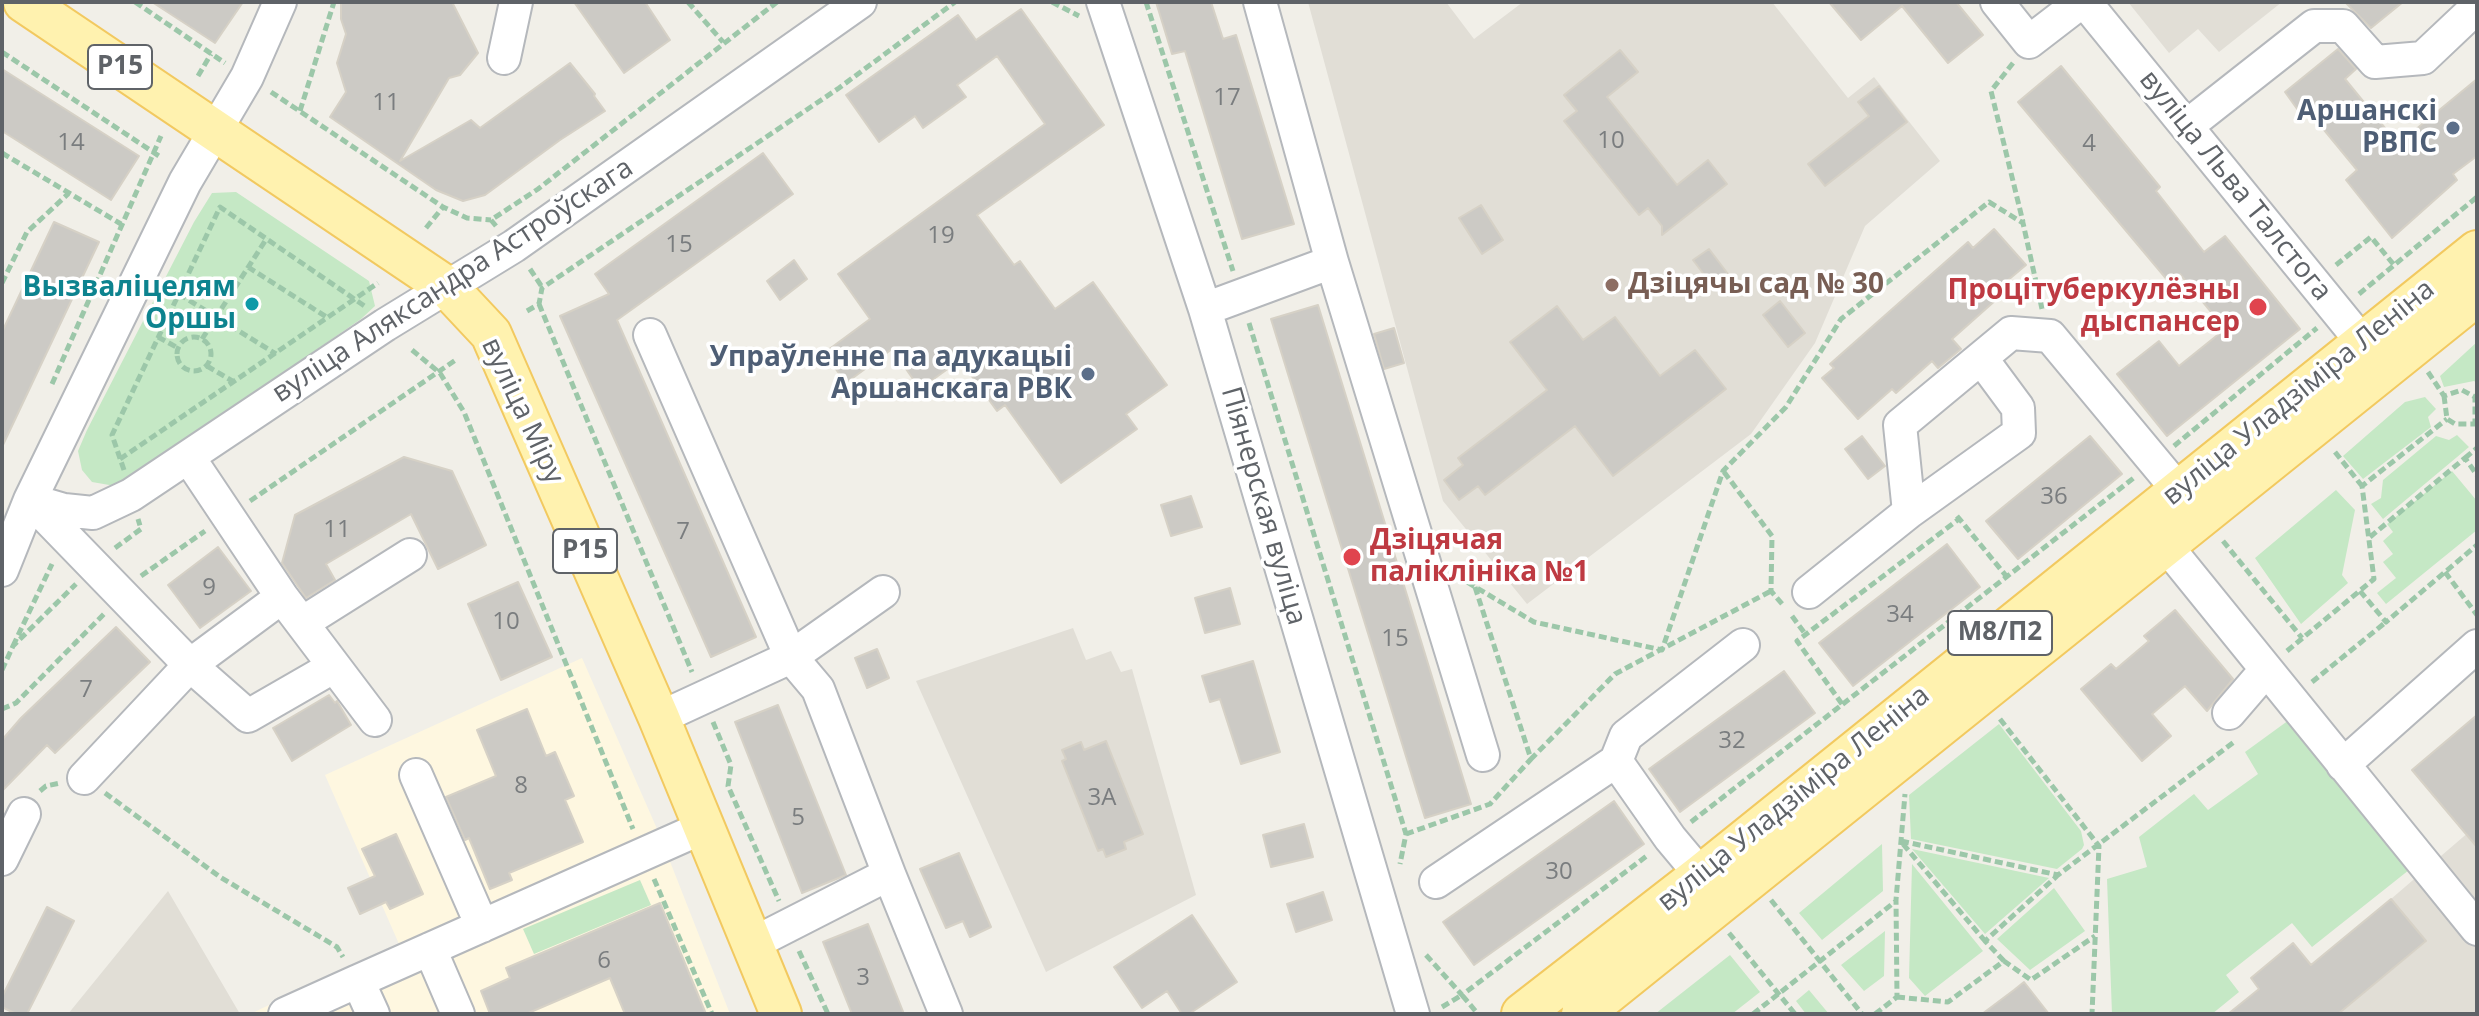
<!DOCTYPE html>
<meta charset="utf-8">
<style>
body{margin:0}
#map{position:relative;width:2479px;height:1016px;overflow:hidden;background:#f1efe8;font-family:"Open Sans",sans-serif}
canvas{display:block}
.frame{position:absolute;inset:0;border:4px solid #5f6368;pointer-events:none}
</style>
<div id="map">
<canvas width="2479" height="1016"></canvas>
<div class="frame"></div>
</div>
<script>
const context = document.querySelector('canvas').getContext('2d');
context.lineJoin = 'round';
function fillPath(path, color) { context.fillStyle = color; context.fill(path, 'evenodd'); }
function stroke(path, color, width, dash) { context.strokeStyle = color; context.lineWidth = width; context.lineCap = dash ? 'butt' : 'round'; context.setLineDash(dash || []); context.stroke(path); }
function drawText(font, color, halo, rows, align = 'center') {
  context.font = font + ' "Open Sans",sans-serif'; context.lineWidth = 7; context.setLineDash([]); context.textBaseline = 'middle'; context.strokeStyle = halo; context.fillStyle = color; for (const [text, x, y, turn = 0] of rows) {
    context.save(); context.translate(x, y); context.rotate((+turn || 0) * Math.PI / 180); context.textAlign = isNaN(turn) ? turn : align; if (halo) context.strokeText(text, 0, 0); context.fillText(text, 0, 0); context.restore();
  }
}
fillPath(new Path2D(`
 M582 658 658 831 730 1014H250L399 944 325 775Z`), '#fef7e0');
fillPath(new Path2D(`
 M1308 2H1446L1474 39 1523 2H1772L1848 98 1874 77 1940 161 1865 226 1815 343 1751 434 1527 604 1443 501Z
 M2128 2H2282L2219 52 2198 29 2169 53Z
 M1073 628 1086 660 1111 651 1121 672 1132 669 1196 895 1046 972 916 681Z
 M2477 825V1014H2338L2426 942 2391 899Z
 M168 891 240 1014H68Z`), '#e1ded6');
fillPath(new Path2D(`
 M236 192 369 281 375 306 361 319 141 471 115 486 92 482 82 470 78 451 87 430 194 222 212 193Z
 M2477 342V383L2474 381 2444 387 2440 376Z
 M2425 397 2436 409 2428 417 2431 427 2363 479 2343 456 2405 402Z
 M2457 435 2469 447 2383 519 2371 504 2381 498 2383 480 2436 436 2449 440Z
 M2452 471 2477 501V530L2386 604 2377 593 2396 578 2383 562 2393 554 2383 541 2393 532 2387 524Z
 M2336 490 2355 510 2342 575 2348 583 2301 624 2255 558Z
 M2289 720 2409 870 2312 947 2292 923 2226 975 2239 992 2212 1014H2112L2107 879 2147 867 2139 837 2194 794 2208 810 2258 774 2245 752Z
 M1999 724 2081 831 2084 845 2082 849 2057 869 1911 839 1909 795Z
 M1882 844 1883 891 1822 940 1799 913Z
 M1912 849 2049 878 1985 934Z
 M1912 864 1983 951 1925 996 1909 978Z
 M640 880 651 905 534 954 523 929Z
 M2054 888 2085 931 2030 970 1997 939Z
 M1885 931 1884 976 1864 991 1841 965Z
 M1730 955 1760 992 1732 1014H1655Z
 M1809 990 1829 1014H1806L1796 1001Z`), '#c5e8c5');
const building = new Path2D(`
 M152 2H243L215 43Z
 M341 2H452L478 53 460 75 449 78 400 161 471 120 480 128 570 63 595 94 594 96 605 111 560 140 485 195 463 201 436 190 330 117 346 92 337 63 346 34 341 19Z
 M574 2H645L670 40 624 73Z
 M1156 2H1211L1223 39 1236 35 1294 224 1242 239 1185 51 1172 54Z
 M1829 2H1956L1983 35 1948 63 1902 6 1861 40Z
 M2345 2H2403L2371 28Z
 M1021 9 1104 125 977 215 1014 265 1020 261 1055 309 1093 282 1167 385 1126 414 1137 429 1061 483 1005 405 997 411 960 360 920 389 892 349 846 383 824 353 870 319 838 274 1045 124 997 56 957 85 966 97 923 128 915 116 879 142 846 95 958 15 976 40Z
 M2338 49 2356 69 2345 79 2398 144 2477 79V156L2453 174 2457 180 2392 238 2346 180 2357 170 2306 108 2300 113 2285 92Z
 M1620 50 1638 72 1607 97 1677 185 1708 160 1727 184 1662 235V226L1648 208 1639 215 1564 121 1577 111 1564 95Z
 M2061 66 2160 187 2156 191 2204 252 2225 236 2300 329 2167 436 2117 374 2159 341 2179 366 2225 329 2180 274 2169 282 2018 102Z
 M2 69 139 156 111 200 2 131Z
 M1879 86 1907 122 1825 186 1808 164 1869 116 1858 102Z
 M763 153 793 194 617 320 756 637 711 657 560 316 609 294 595 274Z
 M1481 205 1503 240 1482 254 1459 218Z
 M54 222 99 242 2 447V332Z
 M1994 229 2026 265 2001 286 2006 291 1952 339 1961 349 1938 368 1932 361 1896 393 1892 389 1858 419 1822 378 1834 368 1830 364 1968 242 1973 248Z
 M1709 249 1731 278 1715 289 1693 260Z
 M794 260 807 279 780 300 767 281Z
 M1780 301 1805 333 1788 347 1763 315Z
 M1318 305 1471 804 1425 818 1271 319Z
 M1557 306 1583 340 1615 317 1660 376 1695 350 1726 389 1613 476 1575 426 1485 495 1478 486 1459 500 1444 480 1463 465 1458 458 1547 390 1510 342Z
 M1394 328 1404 363 1384 369 1374 334Z
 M1862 436 1885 466 1868 479 1845 449Z
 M2090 436 2122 474 2018 559 1986 521Z
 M404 457 452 471 486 545 438 569 411 514 326 564 335 580 306 598 282 563 295 515Z
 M1191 496 1202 527 1171 536 1161 505Z
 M1947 544 1980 587 1853 686 1819 643Z
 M218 547 251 591 200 628 168 585Z
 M518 582 552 657 501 680 468 604Z
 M1230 588 1240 624 1205 633 1195 598Z
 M2175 610 2233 679 2207 711 2185 686 2152 714 2171 736 2142 761 2081 689 2111 664 2116 669 2149 641 2144 636Z
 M116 627 150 662 55 753 47 745 2 791V740L21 718Z
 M877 649 889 678 867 688 855 658Z
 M1253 661 1280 752 1241 764 1220 699 1210 702 1202 676Z
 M1784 671 1815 713 1680 812 1649 769Z
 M329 695 335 703 337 701 351 725 292 761 273 728Z
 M778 705 846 875 802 893 735 722Z
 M527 709 546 756 555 752 574 796 565 800 583 842 509 873 512 880 490 889 469 838 465 840 446 797 496 776 477 730Z
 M2477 715V847L2412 770Z
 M1106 741 1143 834 1124 842 1126 849 1106 857 1103 849 1098 851 1062 761 1066 759 1062 750 1081 742 1084 750Z
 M1614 801 1644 844 1474 965 1443 922Z
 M1304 824 1313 857 1271 867 1263 835Z
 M396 834 423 894 390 909 386 902 360 914 348 888 375 876 362 849Z
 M959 853 991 927 970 937 963 921 946 928 920 869Z
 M1323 892 1332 920 1296 932 1287 904Z
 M2391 899 2426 941 2338 1014H2228L2259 989 2251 978 2293 943 2311 965Z
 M660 903 706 1014H625L610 978 526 1014H490L481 991 510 978 506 968Z
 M47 907 74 921 27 1014H16L2 1007V997Z
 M1192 915 1237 982 1189 1014H1182L1167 991 1142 1008 1114 967Z
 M868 924 904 1014H852L823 942Z
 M2024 982 2049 1014H1982L2014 990Z`);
fillPath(building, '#cccac5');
stroke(building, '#d6d1c6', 2);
const minor = new Path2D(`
 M280 2 247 77 185 182 30 500 64 510 93 513 131 495 385 325 514 246 860 2
 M1103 2 1205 309 1413 1014
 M1997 2 2029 42 2081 2
 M2085 2 2376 359
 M504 58 516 2
 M2187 126 2314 26H2343L2375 62 2423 58 2477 7
 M1332 262 1483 755
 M1205 309 1332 262 1260 2
 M650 335 791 657 818 689 889 874 752 944
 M189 458 282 597 375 720
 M1909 512 2019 433 2018 408 1981 358
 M2151 527 2477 929
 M2 570 30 500 190 665 248 716 321 674
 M1809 592 1909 512 1900 425 2011 333 2050 336 2194 509
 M302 623 410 555
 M2229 713 2266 670
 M659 718 791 657 883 592
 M1616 761 1626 736 1743 645
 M2343 765 2477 646
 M416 775 482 926
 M84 778 190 665 282 597
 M2 859 24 814
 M889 874 946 1014
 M1436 882 1616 761 1670 838 1701 875
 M430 949 458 1014
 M285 1014 358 981
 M373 1014 358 981 704 827`);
const major = new Path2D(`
 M24 2 447 287 491 334 659 718 781 1014
 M1522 1014 1701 875 2477 251
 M1582 1014 2477 295`);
stroke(minor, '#b5b8bc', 36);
stroke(major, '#f2c960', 44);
stroke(new Path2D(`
 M135 2 225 63
 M688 2 723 42
 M1052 2 1079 16
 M1146 2 1233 271
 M2 52 162 158
 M2013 63 1991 91 2023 222
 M198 76 211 54
 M271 92 443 207
 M300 111 334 2
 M2 153 121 224
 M496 226 491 220 538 189 777 2
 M426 228 443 207 467 218 491 220
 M2336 265 2371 237 2394 265
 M248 267 328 318
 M530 269 542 287
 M2 283 27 232 68 194
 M179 294 276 354
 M2359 294 2477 197
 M539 304 692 672
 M527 311 539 304 542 288 839 88 955 2
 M1249 323 1406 834 1400 864
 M158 337 178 348
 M177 354a17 17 0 1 1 34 0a17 17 0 1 1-34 0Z
 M202 339 267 238
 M412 350 440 373 464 412 633 829
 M207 366 234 382
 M2428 372 2444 396 2462 390 2475 397V422
 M52 384 161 136
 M2444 396 2447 419 2455 424H2476
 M2174 446 2317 328
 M2335 452 2362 486
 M2465 458 2477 448
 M120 459 378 283
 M124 470 112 435 220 207 366 307
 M1724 472 1772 536 1771 591 1783 605
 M250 501 457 359
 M1957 516 2007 577
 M2370 537 2465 458 2477 475
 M2223 541 2302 638
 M115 548 141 529 138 519
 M2445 572 2477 615
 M141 576 205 531
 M1457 576 1534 622 1662 650 1723 471 1786 407 1841 319 1989 202 2023 223 2042 309
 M1475 587 1531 759 1615 674 1771 591
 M2360 591 2386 622 2477 545
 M1792 616 1806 635
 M13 646 52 564
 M2287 651 2374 579 2362 486 2447 419
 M2 670 13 646 76 584
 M2312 682 2386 622
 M1842 704 1797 641 1959 519
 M2 709 16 703 104 614
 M2000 719 2099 846 2092 1014
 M713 722 731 765 728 786 779 901
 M40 791 46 786 60 783
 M105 793 220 877 337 947 343 957
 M1691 822 2135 477
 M1406 834 1490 804 1531 759
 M1901 841 2058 875 2234 742
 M1903 844 1985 941
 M654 879 712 1014
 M1771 900 1862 1014
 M1729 933 1795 1014
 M799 951 828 1014
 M1426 955 1462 995 1648 855
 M2004 961 1985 941 2057 876
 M1897 997 1948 1002 2004 961 2031 980 2095 936
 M1442 1007 1462 995 1478 1014
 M1753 1014 1896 901
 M1875 1014 1897 997 1896 900 1905 794`), '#9cc7a9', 5, [8, 4]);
stroke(minor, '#fff', 32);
stroke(major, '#fff2af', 40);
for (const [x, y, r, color] of [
 [2453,128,8,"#5c6f8a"],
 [1612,285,8,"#8d6e63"],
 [252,304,8,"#0f9aa8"],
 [2258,307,10,"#e0444e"],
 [1088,374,8,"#5c6f8a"],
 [1352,557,10,"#e0444e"]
]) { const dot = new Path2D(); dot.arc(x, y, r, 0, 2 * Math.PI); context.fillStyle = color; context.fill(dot); stroke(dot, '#fff', 3); }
drawText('24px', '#7a7d7f', null, [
 ["17",1227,98],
 ["11",386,103],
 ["10",1611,141],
 ["14",71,143],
 ["4",2089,144],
 ["19",941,236],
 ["15",679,245],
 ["36",2054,497],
 ["11",337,530],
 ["7",683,532],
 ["9",209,588],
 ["34",1900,615],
 ["10",506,622],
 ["15",1395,639],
 ["7",86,690],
 ["32",1732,741],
 ["8",521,786],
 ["3А",1102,798],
 ["5",798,818],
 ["30",1559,872],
 ["6",604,961],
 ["3",863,978]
]);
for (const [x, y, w] of [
 [120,67,64],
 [585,551,64],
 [2000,633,104]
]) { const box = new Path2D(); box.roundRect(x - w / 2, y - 22, w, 44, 6); context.fillStyle = '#fff'; context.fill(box); stroke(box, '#5f6368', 2); }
drawText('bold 26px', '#5f6368', null, [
 ["Р15",120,67],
 ["Р15",585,551],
 ["М8/П2",2000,633]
]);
drawText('bold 28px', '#4e5e75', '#fff', [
 ["Аршанскі",2437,112],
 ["РВПС",2437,144],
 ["Упраўленне па адукацыі",1072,358],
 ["Аршанскага РВК",1072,390]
], 'right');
drawText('28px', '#5f6368', '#fff', [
 ["вуліца Льва Талстога",2235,186,51],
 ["вуліца Аляксандра Астроўскага",453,281,-33],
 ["вуліца Уладзіміра Леніна",2299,393,-39],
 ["вуліца Міру",522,411,65],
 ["Піянерская вуліца",1263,506,74],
 ["вуліца Уладзіміра Леніна",1794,799,-39]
]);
drawText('bold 28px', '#785e54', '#fff', [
 ["Дзіцячы сад № 30",1628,285]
], 'left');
drawText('bold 28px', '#0d838f', '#fff', [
 ["Вызваліцелям",236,288],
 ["Оршы",236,320]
], 'right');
drawText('bold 28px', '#be3a42', '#fff', [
 ["Процітуберкулёзны",2240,291],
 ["дыспансер",2240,323],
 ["Дзіцячая",1370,541,"left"],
 ["паліклініка №1",1370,573,"left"]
], 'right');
</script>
